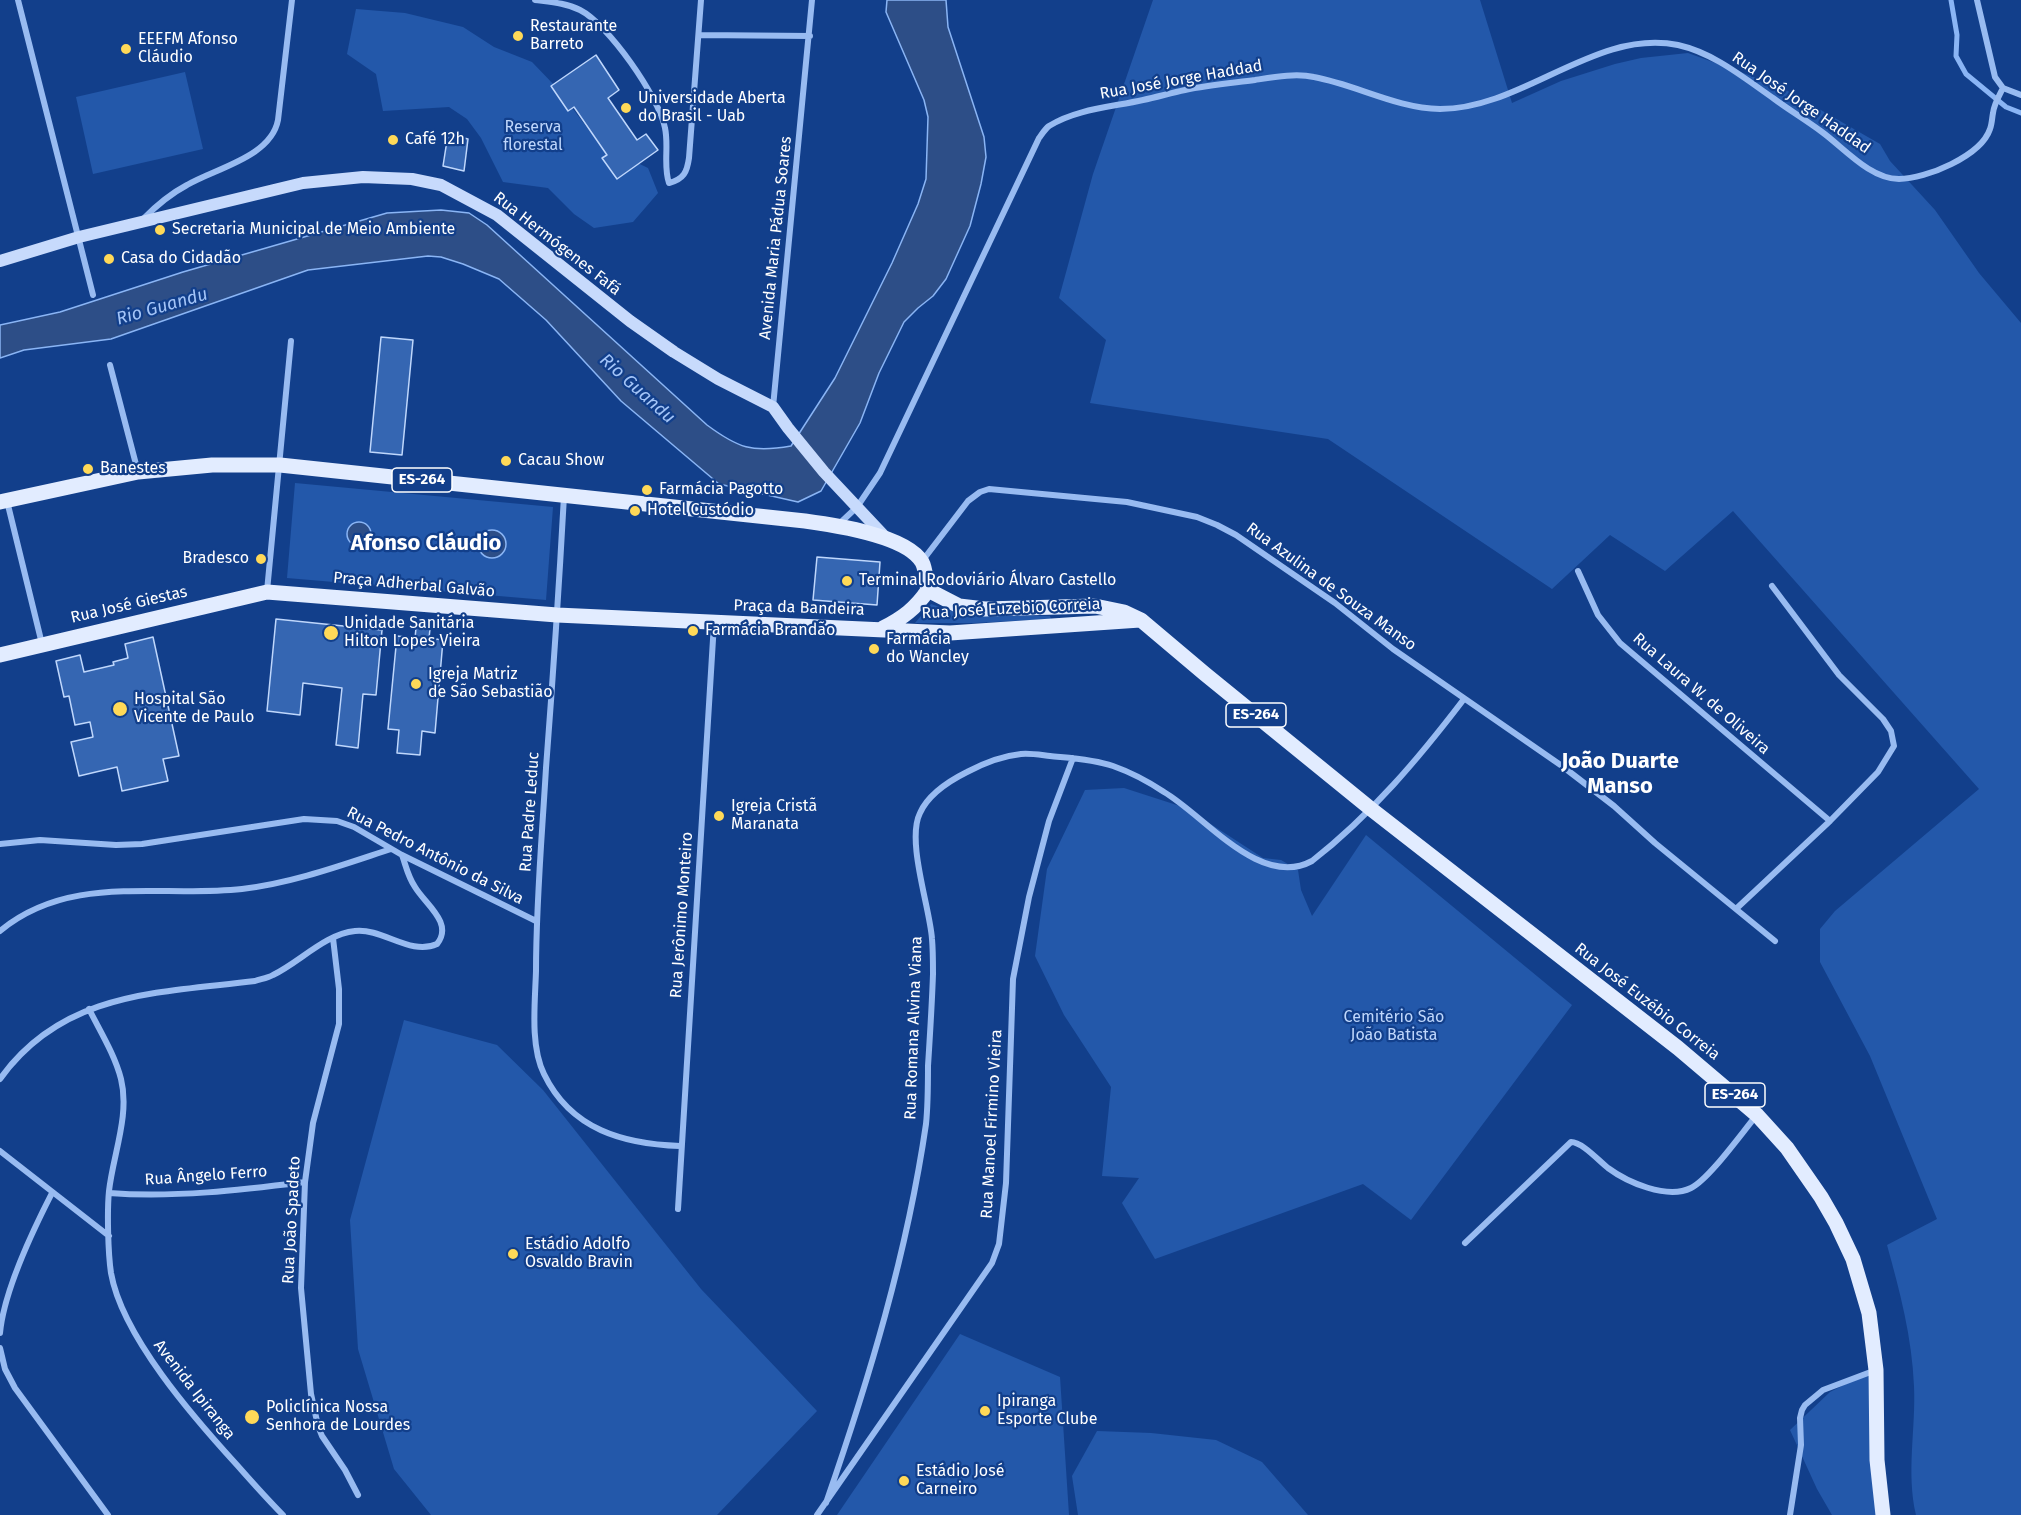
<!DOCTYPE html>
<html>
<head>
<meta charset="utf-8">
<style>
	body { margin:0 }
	canvas { display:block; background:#123f8b }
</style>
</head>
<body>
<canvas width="2021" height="1515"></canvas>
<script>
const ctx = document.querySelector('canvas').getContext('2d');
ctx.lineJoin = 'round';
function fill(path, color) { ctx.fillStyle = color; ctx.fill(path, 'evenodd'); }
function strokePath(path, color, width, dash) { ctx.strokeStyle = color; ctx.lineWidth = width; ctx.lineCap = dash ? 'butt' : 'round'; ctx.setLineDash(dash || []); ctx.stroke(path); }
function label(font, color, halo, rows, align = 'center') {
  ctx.font = font + ' "Fira Sans",sans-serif'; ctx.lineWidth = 4.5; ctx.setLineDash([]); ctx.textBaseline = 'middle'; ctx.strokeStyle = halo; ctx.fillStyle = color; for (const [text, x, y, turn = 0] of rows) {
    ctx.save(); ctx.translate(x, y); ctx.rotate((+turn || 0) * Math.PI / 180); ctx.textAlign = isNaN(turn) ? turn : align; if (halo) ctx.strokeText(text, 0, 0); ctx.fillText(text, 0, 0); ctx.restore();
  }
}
fill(new Path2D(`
	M1153 0H1480L1512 103 1561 81 1615 64 1641 58 1688 53 1779 86 1880 144 1890 161 1935 210 1979 273 2021 323V1515H1916C1906 1472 1916 1429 1914 1386 1912 1337 1900 1292 1887 1245L1937 1219 1870 1056 1820 962V929L1835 911 1979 789 1733 511 1665 571 1610 535 1552 589 1328 439 1090 403 1106 340 1059 298 1093 174Z
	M356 9 405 13 463 27 494 47 532 62 556 87 589 130 617 153 648 168 658 193 633 222 594 228 574 214 548 188 503 182 481 138 467 119 449 107 383 111 376 74 347 54Z
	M185 72 203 149 93 174 76 97Z
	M295 483 553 507 546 600 287 578Z
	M931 604 963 615 1050 616 1051 619 974 623H915Z
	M1124 788 1186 808 1263 858 1281 860 1298 870 1301 890 1312 916 1366 835 1572 1005 1411 1220 1363 1184 1155 1259 1122 1203 1139 1178 1102 1176 1111 1087 1064 1015 1035 956 1047 869 1085 790Z
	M404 1020 497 1045 543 1090 701 1289 817 1411 717 1515H431L394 1469 358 1349 350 1220Z
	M960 1334 1060 1377 1069 1515H837Z
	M1879 1367 1880 1515H1832L1817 1489 1790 1430 1830 1392Z
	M1097 1431 1151 1433 1216 1440 1262 1462 1308 1515H1078L1072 1476Z`), '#2358aa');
const water = new Path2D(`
	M887 0H946L948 27 984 137 986 157 981 184 970 226 946 279 933 296 918 308 904 322 879 373 860 423 821 491 798 502 719 484 621 401 546 320 499 279 463 264 441 257 428 256 308 270 111 339 24 350 0 358V325L60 312 183 272 387 213 441 210 469 213 487 225 707 425C738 448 752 453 791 446L835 378 892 263 918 204 926 179 928 117 924 100 886 12Z
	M347 534a12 12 0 1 1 24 0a12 12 0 1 1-24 0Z
	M478 544a14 14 0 1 1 28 0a14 14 0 1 1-28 0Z`);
fill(water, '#2d4e87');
strokePath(water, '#8ab5f5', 1.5);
strokePath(new Path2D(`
	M1951 0 1957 35 1956 56 1966 74 2006 107 2021 113`), '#8ab5f5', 5);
const building = new Path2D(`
	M596 55 619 90 608 98 637 140 646 134 658 150 617 179 602 158 607 155 574 107 568 111 551 86Z
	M448 134 468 139 464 171 443 166Z
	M381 337 413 340 402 455 370 452Z
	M817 557 880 562 877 605 813 600Z
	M276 619 382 630 376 695 363 694 358 748 336 745 342 688 303 683 300 715 267 711Z
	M416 628 430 629 429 638 443 640 435 733 422 731 420 755 397 753 399 730 388 729 397 636 415 638Z
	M153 637 179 756 163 759 168 781 122 791 117 767 79 776 71 742 93 737 90 722 75 725 69 696 64 697 56 661 80 655 84 672 114 665 113 662 128 658 125 644Z`);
fill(building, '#3566b2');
strokePath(building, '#bfd7fc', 1.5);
strokePath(new Path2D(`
	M18 0 93 295
	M535 0C550 2 566 3 580 10 608 24 659 97 665 128 669 146 663 166 669 183 684 179 687 172 689 158L701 0
	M1977 0 1995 77 2003 88 2021 95
	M699 35 810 36
	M143 219C156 206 170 194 187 185 216 168 271 157 278 120L292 0
	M110 365 138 472
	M773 407 812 0
	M564 496C559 587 553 677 546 768 542 836 536 903 536 971 535 1003 530 1046 544 1074 571 1130 624 1144 680 1146
	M7 501 42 644
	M839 524 857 507 880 473 1039 138C1042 134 1045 129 1049 126 1076 109 1112 107 1143 100 1157 97 1171 93 1185 90 1208 85 1232 83 1255 80 1274 77 1296 73 1314 77 1357 85 1396 108 1440 109 1523 109 1596 28 1678 45 1714 53 1744 78 1773 98 1789 110 1806 120 1822 132 1844 148 1870 179 1899 179 1926 179 1981 156 1990 129 1992 124 1992 118 1993 113 1994 104 1999 96 2003 88
	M923 560 968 501 980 492 989 489 1127 502 1197 517 1217 525 1236 535 1335 603 1393 649 1562 766 1614 806 1655 843 1775 941
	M1578 571 1598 615 1620 643 1830 821
	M267 591 291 341
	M0 844 40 840 116 845 142 844 304 819 337 821 354 827 402 855 536 921
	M1737 908 1830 821 1878 772 1894 746 1891 731 1883 719 1839 675 1772 586
	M0 931C70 873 158 898 242 889 293 883 342 865 391 849
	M333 938 339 989V1024L313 1123 305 1182 301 1288 311 1394 318 1426 322 1436 345 1470 358 1495
	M89 1009C100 1031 115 1055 121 1079 130 1115 113 1155 109 1191 107 1211 108 1253 111 1273 122 1336 194 1418 237 1465 252 1482 267 1499 283 1515
	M0 1079C63 991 159 993 255 981 261 979 268 978 273 975 300 962 325 934 355 931 383 928 410 956 437 944 454 923 425 904 415 887 408 877 406 866 402 855
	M0 1151 109 1236
	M109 1193C174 1198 241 1190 305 1182
	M678 1209 714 623
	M1465 1243 1571 1142C1582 1142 1598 1160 1608 1168 1627 1182 1667 1200 1691 1188 1709 1179 1741 1134 1756 1116
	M0 1333C4 1290 32 1232 52 1193
	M0 1348 5 1369 15 1388 108 1515
	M826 1503C869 1379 907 1254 926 1124 928 1105 928 1085 928 1066 930 1035 932 1004 933 974 933 962 933 950 932 939 930 908 906 841 920 813 928 795 949 781 967 772 984 763 1002 756 1021 754 1030 753 1041 755 1050 756 1070 758 1093 759 1113 766 1130 772 1149 782 1164 792 1205 816 1260 889 1312 861 1371 815 1419 758 1464 699
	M817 1515 992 1263 999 1244 1006 1183 1013 979 1029 897 1049 821 1073 758
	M1790 1515 1801 1445 1800 1418 1802 1410 1805 1405 1823 1390 1876 1370`), '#98bbf1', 6);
strokePath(new Path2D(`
	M0 261 79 237 303 183 363 177 412 179 441 185 497 215 630 321 674 352 718 379 773 407 788 428 824 472 887 539`), '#c7dafc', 12);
strokePath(new Path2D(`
	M0 502 138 472 212 465H280L805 521C834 525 906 535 922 562 926 569 926 582 928 590
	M928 590 959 606 985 609 1095 606 1124 612 1141 620 1205 674 1371 809 1678 1048 1757 1115 1787 1148 1821 1197 1836 1223 1853 1259 1869 1313 1876 1370 1877 1460 1883 1515
	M883 628C903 618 916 608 928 590
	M0 655 267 592 557 615 950 633 1140 620`), '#e2ecff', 15);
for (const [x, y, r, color] of [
	[518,36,6,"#ffd958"],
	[126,49,6,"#ffd958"],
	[626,108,6,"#ffd958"],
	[393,140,6,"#ffd958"],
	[160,230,6,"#ffd958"],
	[109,259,6,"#ffd958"],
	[506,461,6,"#ffd958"],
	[88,469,6,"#ffd958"],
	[647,490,6,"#ffd958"],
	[635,511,6,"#ffd958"],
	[261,559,6,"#ffd958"],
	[847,581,6,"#ffd958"],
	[693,631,6,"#ffd958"],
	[331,633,8,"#ffd958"],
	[874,649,6,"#ffd958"],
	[416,684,6,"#ffd958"],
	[120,709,8,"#ffd958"],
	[719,816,6,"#ffd958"],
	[513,1254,6,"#ffd958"],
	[985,1411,6,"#ffd958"],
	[252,1417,8,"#ffd958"],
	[904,1481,6,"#ffd958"]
]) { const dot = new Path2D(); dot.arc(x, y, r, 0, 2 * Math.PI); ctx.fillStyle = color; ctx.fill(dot); strokePath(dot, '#123f8b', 2); }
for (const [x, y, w] of [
	[422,480,60],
	[1256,715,60],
	[1735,1095,60]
]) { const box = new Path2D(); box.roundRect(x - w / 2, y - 12, w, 24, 4.5); ctx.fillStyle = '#123f8b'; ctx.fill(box); strokePath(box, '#fff', 1.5); }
label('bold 15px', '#fff', null, [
	["ES-264",422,480],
	["ES-264",1256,715],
	["ES-264",1735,1095]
]);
label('16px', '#fff', '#123f8b', [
	["Restaurante",530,27],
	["Barreto",530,45],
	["EEEFM Afonso",138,40],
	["Cláudio",138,58],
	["Universidade Aberta",638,99],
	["do Brasil - Uab",638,117],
	["Café 12h",405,140],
	["Secretaria Municipal de Meio Ambiente",172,230],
	["Casa do Cidadão",121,259],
	["Cacau Show",518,461],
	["Banestes",100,469],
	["Farmácia Pagotto",659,490],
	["Hotel Custódio",647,511],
	["Bradesco",249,559,"right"],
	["Terminal Rodoviário Álvaro Castello",859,581],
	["Unidade Sanitária",344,624],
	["Hilton Lopes Vieira",344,642],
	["Farmácia Brandão",705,631],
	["Farmácia",886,640],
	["do Wancley",886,658],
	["Igreja Matriz",428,675],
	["de São Sebastião",428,693],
	["Hospital São",134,700],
	["Vicente de Paulo",134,718],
	["Igreja Cristã",731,807],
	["Maranata",731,825],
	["Estádio Adolfo",525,1245],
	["Osvaldo Bravin",525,1263],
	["Ipiranga",997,1402],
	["Esporte Clube",997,1420],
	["Policlínica Nossa",266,1408],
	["Senhora de Lourdes",266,1426],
	["Estádio José",916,1472],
	["Carneiro",916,1490]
], 'left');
label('16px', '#fff', '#123f8b', [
	["Rua José Jorge Haddad",1181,80,-10],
	["Rua José Jorge Haddad",1801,103,35],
	["Avenida Maria Pádua Soares",776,238,-84],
	["Rua Hermógenes Fafá",557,244,38],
	["Praça Adherbal Galvão",414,585,5],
	["Rua Azulina de Souza Manso",1331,587,36],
	["Rua José Giestas",129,605,-13],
	["Praça da Bandeira",799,608,2],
	["Rua José Euzebio Correia",1011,609,-3],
	["Rua Laura W. de Oliveira",1701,694,41],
	["Rua Padre Leduc",530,812,-86],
	["Rua Pedro Antônio da Silva",435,856,27],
	["Rua Jerônimo Monteiro",682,915,-86],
	["Rua José Euzébio Correia",1647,1002,38],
	["Rua Romana Alvina Viana",914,1028,-88],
	["Rua Manoel Firmino Vieira",992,1124,-87],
	["Rua Ângelo Ferro",206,1176,-4],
	["Rua João Spadeto",292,1220,-87],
	["Avenida Ipiranga",194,1390,52]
]);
label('16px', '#bfd7fc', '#123f8b', [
	["Reserva",533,128],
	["florestal",533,146],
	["Cemitério São",1394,1018],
	["João Batista",1394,1036]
]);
label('italic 18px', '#a4c5f8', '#123f8b', [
	["Rio Guandu",162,307,-16],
	["Rio Guandu",637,389,42]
]);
label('bold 22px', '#fff', '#123f8b', [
	["Afonso Cláudio",426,544],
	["João Duarte",1620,762],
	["Manso",1620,787]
]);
</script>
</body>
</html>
